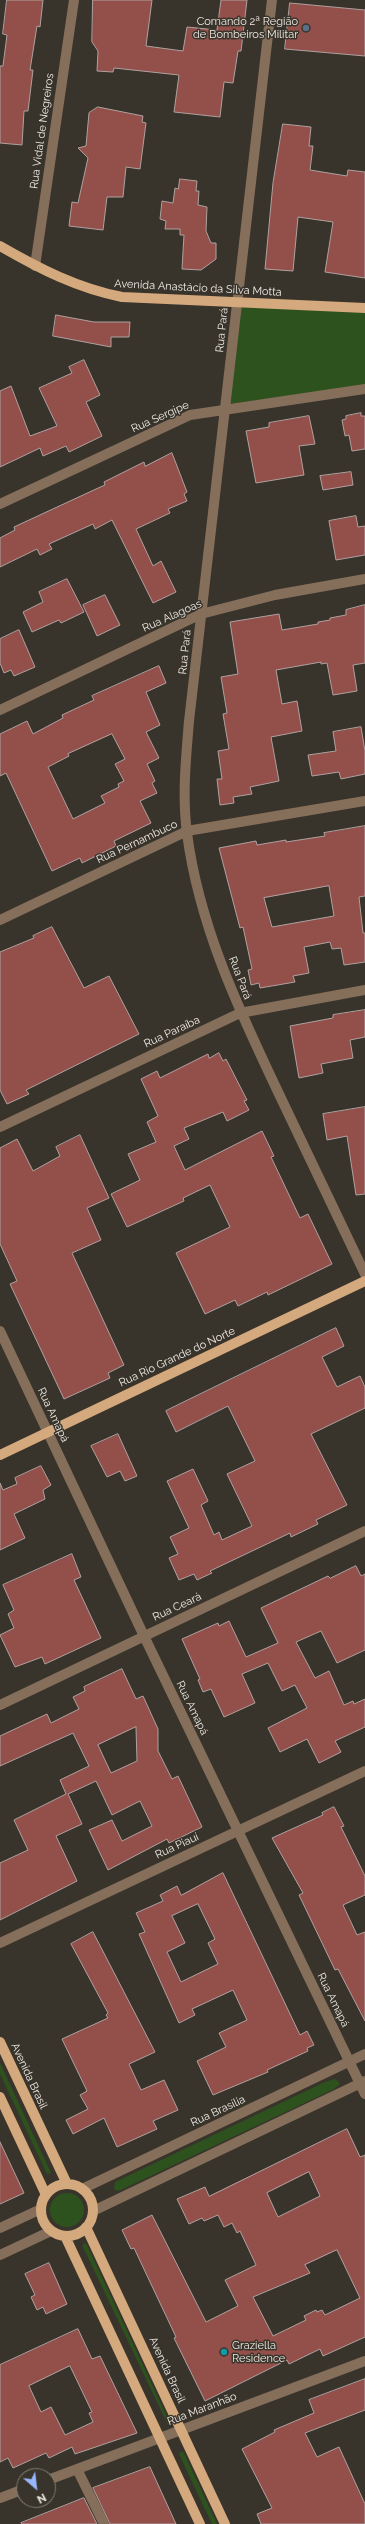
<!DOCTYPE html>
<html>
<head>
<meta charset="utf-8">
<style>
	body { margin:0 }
	#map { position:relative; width:365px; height:2524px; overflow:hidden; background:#39342b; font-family:Raleway,sans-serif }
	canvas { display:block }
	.north { position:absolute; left:16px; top:2468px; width:40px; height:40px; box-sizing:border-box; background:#39342b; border:1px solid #827e76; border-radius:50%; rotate:152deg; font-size:11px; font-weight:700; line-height:16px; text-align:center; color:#efece6 }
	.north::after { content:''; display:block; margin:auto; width:14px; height:18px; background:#96b6fd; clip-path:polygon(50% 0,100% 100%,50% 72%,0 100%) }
</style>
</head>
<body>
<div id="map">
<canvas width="365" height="2524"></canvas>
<div class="north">N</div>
</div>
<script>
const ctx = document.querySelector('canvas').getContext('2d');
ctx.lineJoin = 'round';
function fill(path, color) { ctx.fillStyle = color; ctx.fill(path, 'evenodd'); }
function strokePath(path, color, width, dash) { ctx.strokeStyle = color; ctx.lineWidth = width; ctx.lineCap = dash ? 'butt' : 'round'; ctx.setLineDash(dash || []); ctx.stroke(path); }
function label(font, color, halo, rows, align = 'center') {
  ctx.font = font + ' Raleway,sans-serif'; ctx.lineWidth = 3; ctx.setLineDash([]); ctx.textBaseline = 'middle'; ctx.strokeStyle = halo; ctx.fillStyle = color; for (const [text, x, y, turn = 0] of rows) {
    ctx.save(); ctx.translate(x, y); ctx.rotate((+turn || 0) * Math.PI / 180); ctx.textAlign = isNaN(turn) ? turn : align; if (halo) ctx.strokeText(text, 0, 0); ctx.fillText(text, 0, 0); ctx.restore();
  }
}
fill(new Path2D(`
	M241 306 365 310V385L229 404Z
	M0 2063 51 2173 47 2174 0 2074Z
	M335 2079 339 2082V2085L334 2089 123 2189 118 2191 114 2189 115 2182 325 2082Z
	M50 2210a17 17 0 1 1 34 0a17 17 0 1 1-34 0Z
	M86 2243 170 2423 168 2425 82 2245Z
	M181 2451 184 2453 217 2524H212L179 2454Z`), '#2d521e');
const building = new Path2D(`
	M7 0H43L40 27 37 26 30 70H33L28 111H24L22 145 0 143V66H3L7 35 3 34Z
	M93 0H152L146 46 183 51 187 27 217 30 221 0H247L241 51H238L233 83 224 82 220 117 174 112 179 75 114 68 113 72 97 71 98 51 92 42Z
	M290 3 365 10V56L285 49Z
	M98 107 143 116 142 122 146 123 140 169 126 167 123 197H107L103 230 69 226 72 202 78 203 88 158 78 148 86 146 89 113Z
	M283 124 311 127 309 146H313L310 170 347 176 348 170 365 172V278L325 272 333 222 298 217 293 271 265 269 273 183Z
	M180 179 197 181 196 191H199L198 205 207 207 206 231 211 243H216V259L201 270 182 269 184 235H180V229H165L166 221 160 219 162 201 173 203 175 188 178 189Z
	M56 315 94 322H130L129 337H111V347L53 336Z
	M84 360 100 395 86 402 102 436 69 452 66 446 43 456 40 448 0 467V391L11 386 30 436 57 426 39 388 72 373 69 367Z
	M361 413V416H365V449L352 451 349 435 345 436 342 420 346 419V416Z
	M309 416 315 444 299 446 304 475 256 483 246 431 269 427V423Z
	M172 453 187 492 184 494 187 501 168 509 170 513 136 529 153 566 161 561 176 592 153 603 112 520 95 529 93 524 49 544 52 549 40 555 37 549 0 567V538L15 530 14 527 96 489 105 485 104 482 144 462 145 466Z
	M351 472 353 485 323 490 320 476Z
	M356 516 358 527 365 526V555L336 560 329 521Z
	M67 579 84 612 61 623 59 620 32 632 23 612 43 602 39 592Z
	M105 595 120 625 97 636 83 605Z
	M365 605V663L353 665 357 691 333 695 327 663 321 664V662L276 670 282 704 297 701 302 731 271 737 279 781 250 787 252 794 233 797 234 803 220 805 217 779H222L218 751 229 749 223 714 227 713 221 677 238 674 230 622 279 614 282 630 318 624V622L330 620V618L346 615V610Z
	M19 630 35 667 14 676 11 670 4 673 0 663V639Z
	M159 666 166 683 146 692 160 725 146 732 159 758 147 764 155 781 152 783 157 793 140 801 151 823 114 841 116 846 82 863 80 858 52 871 6 773 0 776V734L27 721 33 734 63 718 62 715 94 700 92 696ZM112 734 125 759 115 764 124 781 118 784 119 787 101 796 105 803 73 819 48 767 69 756 68 754Z
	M361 727 365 751V774L341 779 339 772 312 776 308 755 336 751 333 732Z
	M365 826V896L359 897 363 933H365V962L344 965 341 948 332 949 330 942 304 947 309 973 293 976 295 982 260 988 259 983 251 985 248 970 252 969 243 927 240 928 219 848 256 841 257 845 286 840V842L325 836 324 833ZM329 886 334 916 272 927 264 898Z
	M52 927 84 988 109 976 139 1034 26 1090 29 1094 7 1104 0 1090V952L34 938 33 936Z
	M365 1010V1037L350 1040 353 1058 321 1064 323 1073 299 1078 290 1026 333 1018V1015Z
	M219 1053 223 1061 226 1059 247 1100 244 1101 249 1110 227 1121 223 1112 184 1128 189 1139 174 1146 185 1170 262 1131 274 1156 271 1157 300 1218 308 1214 332 1264 268 1295 267 1292 238 1306 235 1300 205 1314 176 1253 230 1227 210 1185 183 1198 184 1201 127 1227 111 1194 140 1180 128 1154 156 1142 147 1122 158 1116 141 1079 157 1071 160 1078 208 1054 209 1058Z
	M365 1107V1194L356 1195 347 1136 327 1140 323 1114Z
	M80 1135 109 1198 87 1208 101 1240 72 1253 124 1365 108 1373 110 1378 64 1399 10 1284 17 1281 0 1244V1148L17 1139 33 1171 60 1156 56 1147Z
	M336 1328 344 1346 322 1357 337 1387 360 1376 365 1387V1408L311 1434 347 1505 316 1520 318 1524 291 1537 290 1533 210 1571 212 1573 197 1580 194 1574 179 1580 169 1558 178 1554 170 1537 189 1528 167 1481 193 1469 208 1501 201 1505 214 1535 219 1532 222 1540 252 1526 227 1474 255 1461 228 1406 176 1432 166 1411Z
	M118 1434 137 1476 125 1481 120 1471 107 1477 91 1446Z
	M41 1466 51 1485 43 1490 45 1499 14 1514 25 1538 0 1550V1483L3 1490 17 1484 15 1478Z
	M72 1554 81 1577 74 1580 101 1638 45 1664 42 1657 15 1667 0 1635 14 1628 8 1614 14 1610 3 1585Z
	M356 1566 361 1576 365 1574V1650L337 1663 321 1631 296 1642 315 1678 329 1671 344 1705 353 1701 354 1704 365 1699V1727L335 1741 341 1752 319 1763 307 1739 280 1752 268 1728 307 1708 295 1685 282 1691 268 1663 242 1674 255 1703 224 1717 211 1689 203 1692 198 1680 200 1679 182 1639 218 1623 219 1626 229 1621 246 1657 278 1643 261 1608 328 1576 330 1578Z
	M122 1669 136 1699 143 1696 158 1729V1751L172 1779 178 1776 202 1827 169 1843 167 1839 108 1870 89 1830 112 1820 122 1841 152 1826 140 1801 112 1815 96 1781 68 1794 82 1824 56 1836 77 1881 0 1920V1863L28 1850 14 1820 66 1794 60 1780 89 1766 73 1733 0 1766V1736L47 1714 51 1723 79 1709 73 1697 85 1691 84 1687ZM136 1727 137 1761 111 1773 98 1745Z
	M334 1807 344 1826 341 1827 365 1876V1895L343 1905 357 1935 365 1932V2021L338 1969 335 1970 299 1895 303 1893 272 1838 323 1815 322 1813Z
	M223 1873 300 2035 307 2031 314 2045 307 2048 308 2051 267 2070 268 2072 213 2095 197 2061 226 2047 219 2033 247 2020 233 1990 192 2009 195 2015 179 2023 139 1934 145 1932 136 1913 163 1901 160 1895 177 1886 181 1895ZM198 1904 215 1939 208 1943 218 1964 181 1982 167 1952 185 1943 172 1916Z
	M93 1932 155 2052 129 2064 141 2090 164 2080 178 2110 153 2121 157 2129 117 2147 104 2118 73 2134 66 2120 88 2109 80 2095 87 2091 62 2039 108 2018 106 2015 108 2013 71 1944Z
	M347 2129 360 2157 365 2155V2337L323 2356 320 2349 289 2364 287 2360 205 2401 174 2338 176 2337 134 2248 131 2249 122 2230 152 2215 206 2322 238 2306 225 2280 256 2265 240 2231 237 2233 232 2223 224 2227 218 2215 204 2221 202 2218 189 2224 177 2199 205 2187 209 2196ZM309 2172 320 2196 278 2217 267 2193ZM337 2250 360 2298 325 2315 322 2310 317 2312 316 2310 304 2316 306 2320 273 2336 253 2297 310 2273 305 2265Z
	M0 2142 24 2193 0 2204Z
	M49 2263 67 2304 46 2314 43 2307 37 2310 31 2297 35 2295 25 2274Z
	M78 2329 92 2359 100 2356 137 2433 75 2454 72 2447 49 2458 46 2453 13 2468 8 2458 0 2462V2365ZM70 2366 92 2412 89 2413 93 2422 65 2435 51 2407 41 2412 29 2386Z
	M365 2379V2410L305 2433 317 2457 339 2447 365 2504V2524H261L257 2514 272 2508 242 2449 275 2432 274 2430 314 2413 309 2400Z
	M150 2467 176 2524H110L93 2488Z
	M84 2498 97 2524H22L21 2523Z`);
fill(building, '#93504a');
strokePath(building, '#afa1a0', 1);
strokePath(new Path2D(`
	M272 0 189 721C186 758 182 796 187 833 199 926 239 1010 279 1094 308 1154 336 1214 365 1274
	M35 266 74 0
	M0 504 190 415 365 389
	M0 710 201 614 275 595 365 579
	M0 920 187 831 365 801
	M0 1127 240 1013 365 990
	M0 1331 144 1636 365 2094
	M0 1705 365 1531
	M0 1943 365 1771
	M82 2189 365 2054
	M93 2211 365 2081
	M0 2228 41 2209
	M0 2255 51 2231
	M77 2469 104 2524
	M48 2480 365 2361
	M0 2498 24 2489`), '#856f5b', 10);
strokePath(new Path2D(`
	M0 246C40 269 77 288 122 297L365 308
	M0 1455 365 1281
	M0 2042 67 2184
	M0 2097 46 2195
	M41 2210a26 26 0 1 1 52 0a26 26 0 1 1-52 0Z
	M86 2227 225 2524
	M65 2236 200 2524`), '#d4a97d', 10);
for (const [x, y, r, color] of [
	[306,28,4,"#5c6f8a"],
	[224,2352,4,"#0f9aa8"]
]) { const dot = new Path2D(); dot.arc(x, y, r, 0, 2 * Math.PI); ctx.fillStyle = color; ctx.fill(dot); strokePath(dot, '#39342b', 1.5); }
label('11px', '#efece6', '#39342b', [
	["Comando 2ª Região",298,22],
	["de Bombeiros Militar",298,35],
	["Graziella",232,2346,"left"],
	["Residence",232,2359,"left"]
], 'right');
label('11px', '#efece6', '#39342b', [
	["Rua Vidal de Negreiros",42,131,-82],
	["Avenida Anastácio da Silva Motta",198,288,3],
	["Rua Pará",222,330,-84],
	["Rua Sergipe",160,417,-24],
	["Rua Alagoas",172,616,-24],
	["Rua Pará",185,652,-84],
	["Rua Pernambuco",137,842,-25],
	["Rua Pará",240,978,69],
	["Rua Paraíba",172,1032,-25],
	["Rua Rio Grande do Norte",177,1357,-25],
	["Rua Amapá",53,1415,65],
	["Rua Ceará",177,1607,-25],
	["Rua Amapá",192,1708,64],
	["Rua Piauí",177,1846,-25],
	["Rua Amapá",333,2000,64],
	["Avenida Brasil",29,2076,65],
	["Rua Brasília",218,2111,-25],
	["Avenida Brasil",167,2370,65],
	["Rua Maranhão",202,2409,-21]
]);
</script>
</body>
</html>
